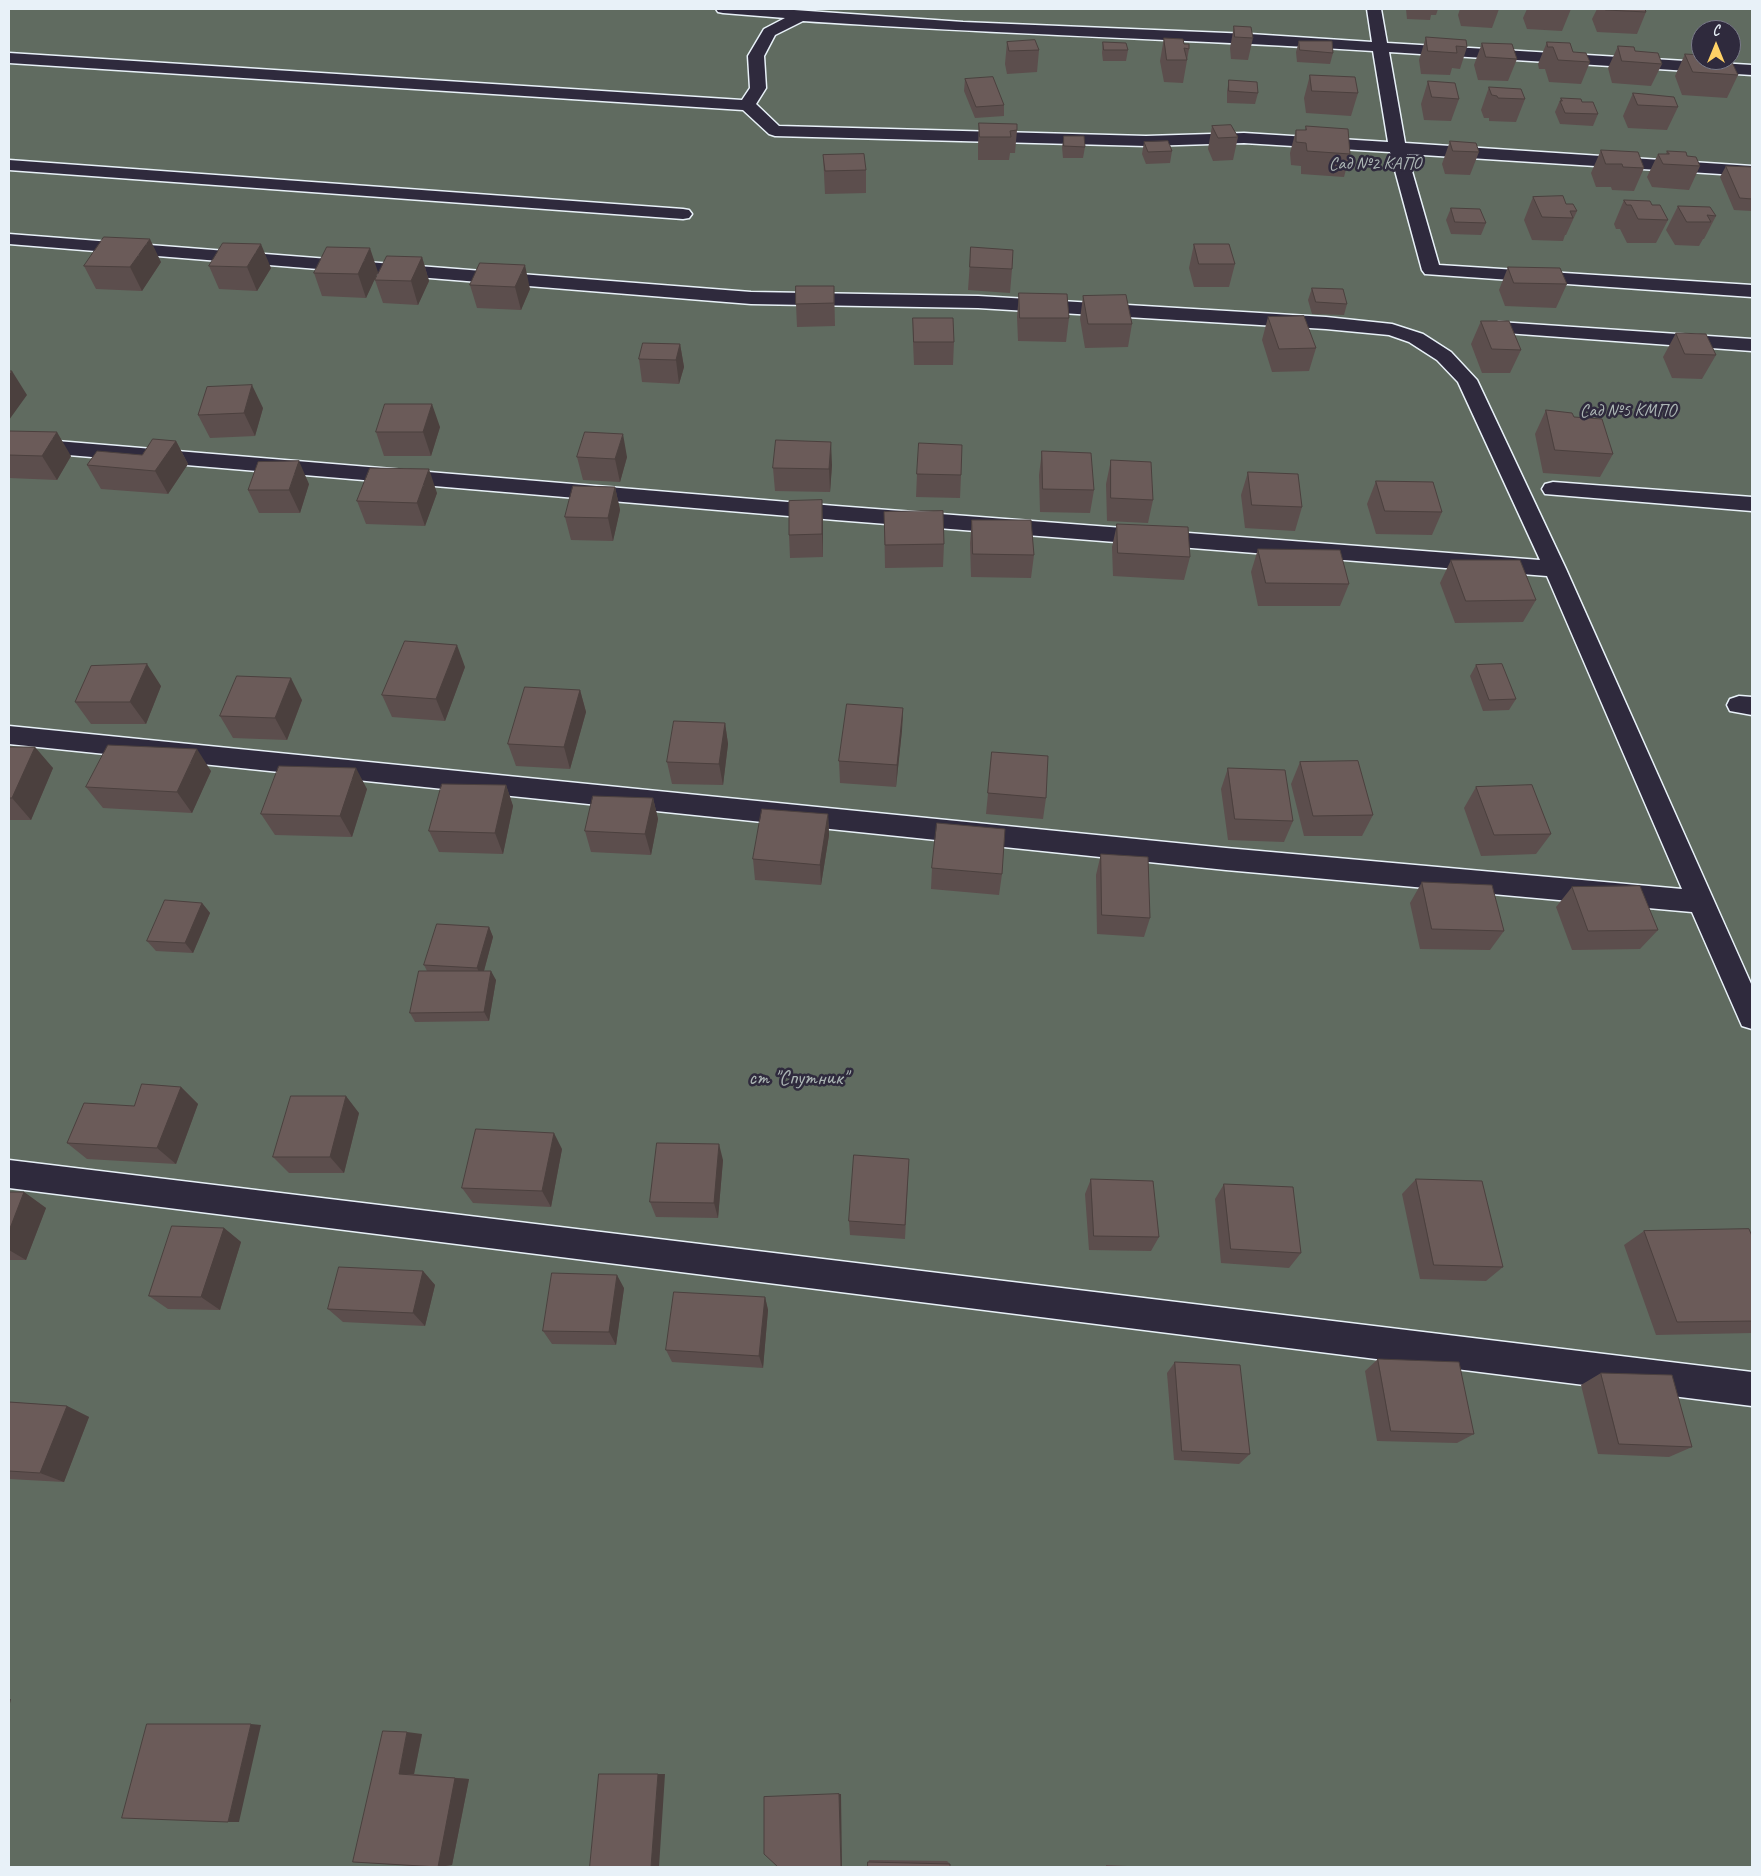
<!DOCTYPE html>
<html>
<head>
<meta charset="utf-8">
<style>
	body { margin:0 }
	#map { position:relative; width:1761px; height:1876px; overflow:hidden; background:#413945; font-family:Caveat,sans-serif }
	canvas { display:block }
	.frame { position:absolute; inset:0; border:10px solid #e8f1f8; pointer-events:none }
	.north { position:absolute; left:1691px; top:20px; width:50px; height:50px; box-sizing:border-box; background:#2f2a3d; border:1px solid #797a88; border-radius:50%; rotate:0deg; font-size:14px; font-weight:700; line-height:20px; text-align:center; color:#e8f1f8 }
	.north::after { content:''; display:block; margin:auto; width:18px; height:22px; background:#ffd166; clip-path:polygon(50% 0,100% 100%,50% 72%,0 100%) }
</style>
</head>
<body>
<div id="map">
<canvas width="1761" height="1876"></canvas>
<div class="frame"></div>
<div class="north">С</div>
</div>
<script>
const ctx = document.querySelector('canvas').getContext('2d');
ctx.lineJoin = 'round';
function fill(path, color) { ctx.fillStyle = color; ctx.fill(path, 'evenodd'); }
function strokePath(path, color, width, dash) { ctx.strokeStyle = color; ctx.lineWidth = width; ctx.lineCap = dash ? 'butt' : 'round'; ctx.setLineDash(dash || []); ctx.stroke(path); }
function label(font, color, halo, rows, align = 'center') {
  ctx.font = font + ' Caveat,sans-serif'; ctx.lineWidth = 5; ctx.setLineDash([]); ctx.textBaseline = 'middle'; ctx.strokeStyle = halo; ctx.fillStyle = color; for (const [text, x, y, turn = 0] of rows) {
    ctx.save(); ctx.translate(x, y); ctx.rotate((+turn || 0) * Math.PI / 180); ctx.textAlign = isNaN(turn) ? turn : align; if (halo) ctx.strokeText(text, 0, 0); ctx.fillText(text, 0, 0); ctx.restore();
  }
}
fill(new Path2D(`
	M9 9H1752V1867H9ZM1701 30H1731V60H1701Z`), '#606b60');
const lane = new Path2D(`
	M716 9H780L963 22 1250 34 1372 42 1367 9H1381L1387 43 1752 65V75L1389 52 1405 143 1752 166V176L1407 154 1439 265 1752 285V297L1425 274 1422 270 1390 152 1244 143 1146 146 775 136 769 134 743 110 9 63V53L742 100 750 88 748 56 764 29 785 18 723 13 718 12ZM803 21C993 34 1183 39 1373 51L1388 142 1244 133 1146 136 779 126 756 104 766 88 764 56 775 35Z
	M9 160 683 209 689 210 692 214 689 218 683 219 9 170Z
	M9 234 751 292 978 296 1326 317 1392 324 1423 334 1451 352 1477 380 1566 569 1752 986V1029L1742 1026 1692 912 1226 870 9 744V726L1226 848 1682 889 1547 576 836 520 9 450V437L836 506 1540 560 1458 382 1437 360 1409 342 1389 335 1326 329 978 308 751 304 9 244Z
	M1499 322 1752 339V351L1492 332 1489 328 1492 324Z
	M1553 482 1752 497V511L1545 494 1542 489 1545 484Z
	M1739 696 1752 697V715L1730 711 1727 705 1730 699Z
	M9 1160 1752 1372V1406L9 1188Z`);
strokePath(lane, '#e8f1f8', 3);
fill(lane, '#2f2a3d');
fill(new Path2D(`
	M1406 9H1438L1436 15H1431L1430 20 1407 19Z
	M1460 9H1499L1492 28 1461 26 1458 15Z
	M1527 9H1571L1562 31 1527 29 1523 18Z
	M1597 9H1645L1646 12 1637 34 1597 32 1592 19Z
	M1234 26 1253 38 1248 60 1231 59 1230 48Z
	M1426 37 1467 47 1460 69 1452 68 1450 75 1421 74 1419 60Z
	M1164 38 1184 44 1189 49 1183 83 1164 82 1160 61Z
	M1299 41 1333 53 1330 64 1297 62 1296 52Z
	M1007 42 1039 50 1037 72 1007 74 1005 64Z
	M1103 42 1128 50 1126 61H1103L1102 53Z
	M1547 42 1573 52 1590 62 1581 84 1549 82 1545 69H1539L1538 64Z
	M1482 43 1517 59 1508 81 1478 80 1474 65Z
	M1618 46 1635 51 1662 64 1651 86 1612 83 1608 68Z
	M1685 54 1738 75 1727 98 1682 95 1675 76Z
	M1310 75 1358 93 1351 116 1306 113 1304 98Z
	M965 79 1004 105V116L975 118 964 91Z
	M1229 80 1258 93 1255 104 1227 103V91Z
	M1428 81 1459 99 1451 121 1424 120 1421 104Z
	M1489 87 1525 99 1516 122 1489 121V118H1484L1481 110Z
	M1633 93 1678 107 1667 130 1628 128 1623 116Z
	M1561 98 1598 114 1593 126 1560 124 1555 112Z
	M979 123 1017 130 1015 153H1010L1009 160H978V146Z
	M1212 126 1238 137 1233 160 1213 161 1208 149Z
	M1306 126 1350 154 1344 177 1301 174V166L1291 165 1290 153 1296 130H1305Z
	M1064 136 1085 147 1083 158H1063L1062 147Z
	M1450 141 1479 152 1470 175 1445 174 1442 164Z
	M1144 142 1172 151 1170 163 1146 164 1142 154Z
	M1601 150 1644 168 1634 191 1612 190 1611 187H1596L1591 173Z
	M1667 151 1687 156 1700 166 1689 190 1652 187 1647 177 1658 154H1666Z
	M823 155 866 170V193L825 194Z
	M1726 166 1752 167V211L1734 210 1720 177Z
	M1533 197 1566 204 1577 211 1566 235H1565L1563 241 1532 240 1524 220Z
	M1624 200 1652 205 1668 220 1656 243H1627L1620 229H1616L1614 224Z
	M1678 206 1716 216 1704 239H1703L1699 246 1675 245 1666 230Z
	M1451 208 1486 223 1481 235 1451 234 1446 220Z
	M1194 244 1235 264 1229 287H1194L1189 268Z
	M971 247 1012 269 1010 293 968 290Z
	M422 257 429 281 418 305 383 303 375 280Z
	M161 262 142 291 96 289 84 266Z
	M480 263 530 289 521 310 477 308 470 285Z
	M209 266 271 268 257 291 219 289Z
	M1508 267 1567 284 1556 308 1505 306 1499 290Z
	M378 272 366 298 322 296 314 273Z
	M834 286 835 326 797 327 796 304Z
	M1312 288 1347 304 1344 315 1312 314 1308 300Z
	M1019 293 1069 318 1066 342 1018 341 1017 317Z
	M1083 296 1132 324 1128 347 1085 348 1080 319Z
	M1268 317 1316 348 1309 371 1272 372 1262 340Z
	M913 318 954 342 953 365H914L913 342Z
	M1481 321 1521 350 1510 373H1482L1471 344Z
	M1676 333 1716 355 1702 379 1672 378 1663 357Z
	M680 344 684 367 679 384 642 382 639 359Z
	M263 408 255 436 210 438 198 415Z
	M1546 410 1574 417 1613 454 1600 477 1543 473 1535 434Z
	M440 427 431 456H384L376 432Z
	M9 431 71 456 57 480 9 478Z
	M176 441 188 464 168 494 101 489 87 465 142 455Z
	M1042 451 1094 490 1090 513 1040 512 1039 475Z
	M577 457H627L620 482 583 480Z
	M1111 460 1153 500 1148 523 1107 521 1106 484Z
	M832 465 830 492 775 491 773 468Z
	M1248 472 1302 507 1295 531 1245 528 1241 495Z
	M917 474 961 475 960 498 916 497Z
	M1376 481 1442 512 1432 535 1376 534 1367 504Z
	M309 484 300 513H259L248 490Z
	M615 487 620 510 613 541 571 540 565 517Z
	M437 493 425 526 366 524 357 501Z
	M884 512 944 544 943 567 885 568Z
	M972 520 1034 555 1031 578 971 577 970 543Z
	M823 523V557L790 558 789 535Z
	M1117 524 1190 557 1184 580 1113 576 1112 547Z
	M1258 549 1349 584 1340 606H1258L1251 572Z
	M1451 560 1536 600 1523 622 1455 623 1440 583Z
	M1476 665 1516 699 1509 710 1483 711 1470 676Z
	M465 667 445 721 392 717 382 695Z
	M161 686 146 724H91L75 702Z
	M580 690 586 712 570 769 516 766 508 744Z
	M302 700 287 740 233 738 220 716Z
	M903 708 902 730 896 787 840 783 839 761Z
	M725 723 728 744 723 785 672 784 667 762Z
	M9 747 53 768 31 820H9Z
	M992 752 1046 798 1043 819 986 814Z
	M1300 762 1373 815 1362 836H1304L1291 784Z
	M1228 768 1293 821 1284 842 1228 840 1221 789Z
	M211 771 192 813 103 808 86 787Z
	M506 785 513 806 503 854 439 852 429 831Z
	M1476 787 1551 834 1536 854 1481 856 1464 808Z
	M367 789 352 837 275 835 261 814Z
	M653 798 658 819 651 855 591 852 585 831Z
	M828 814 829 835 821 885 755 880 753 859Z
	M1101 854 1150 918 1144 937 1097 934 1096 875Z
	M932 868 1002 874 999 895 931 889Z
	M1422 882 1504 931 1490 950 1420 949 1410 903Z
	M1572 887 1658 930 1640 949 1572 950 1556 907Z
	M202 903 210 913 193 953 156 951 147 941Z
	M489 927 493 937 484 971 496 980 489 1021 415 1022 410 1013 427 971 424 965Z
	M181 1087 198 1104 176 1164 87 1159 67 1143 134 1106Z
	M359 1113 344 1173H289L273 1157Z
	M562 1149 551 1207 473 1203 462 1188Z
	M909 1159 905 1239 850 1235 849 1221Z
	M723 1160 718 1218 656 1217 650 1202Z
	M1091 1179 1159 1237 1151 1251 1089 1250 1085 1194Z
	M1416 1179 1503 1267 1486 1281 1420 1279 1402 1194Z
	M1224 1184 1301 1253 1289 1268 1221 1263 1215 1199Z
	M9 1192H24L46 1208 26 1260H9Z
	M224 1228 241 1242 220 1310 168 1309 149 1296Z
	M1644 1231 1752 1236V1333L1656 1335 1624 1245Z
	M423 1271 435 1285 425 1326 343 1322 328 1309Z
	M624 1288 616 1345 552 1344 543 1331Z
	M765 1297 768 1310 763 1368 672 1362 666 1350Z
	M1378 1359 1474 1434 1457 1443 1377 1441 1365 1371Z
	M1175 1362 1250 1454 1239 1464 1174 1460 1167 1373Z
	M1601 1373 1692 1447 1669 1457 1598 1454 1581 1385Z
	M9 1402 67 1406 89 1417 64 1482 9 1479Z
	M422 1734 414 1774 469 1779 452 1865 439 1867H434L353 1862Z
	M869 1860 947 1861 950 1864 868 1867Z
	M1106 1865 1147 1867H1106Z`), '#5c4e4d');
fill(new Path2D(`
	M150 239 161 262 142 291 130 267Z
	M261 244 271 268 257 291 247 267Z
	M370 248 378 272 366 298 358 274Z
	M422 257 429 281 418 305 411 281Z
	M525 265 530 289 521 310 515 287Z
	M680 344 684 367 679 384 676 360Z
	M12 371 27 395 9 420V376Z
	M252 385 263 408 255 436 244 413Z
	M432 404 440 427 431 456 423 432Z
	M57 432 71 456 57 480 42 456Z
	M623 434 627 457 620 482 615 459Z
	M176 441 188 464 168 494 155 471Z
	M831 442 832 465 830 492 829 469Z
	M299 461 309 484 300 513 289 490Z
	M429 469 437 493 425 526 417 503Z
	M615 487 620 510 613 541 608 518Z
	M822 500 823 523V557L822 534Z
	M457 645 465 667 445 721 436 699Z
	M147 664 161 686 146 724 130 702Z
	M291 678 302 700 287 740 275 718Z
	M580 690 586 712 570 769 564 747Z
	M903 708 902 730 896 787 897 765Z
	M725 723 728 744 723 785 719 764Z
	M35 747 53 768 31 820 12 798Z
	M197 749 211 771 192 813 177 792Z
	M356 768 367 789 352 837 340 816Z
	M506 785 513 806 503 854 495 833Z
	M653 798 658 819 651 855 645 834Z
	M828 814 829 835 821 885 820 865Z
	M202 903 210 913 193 953 185 943Z
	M489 927 493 937 482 978 477 968Z
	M491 971 496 980 489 1021 484 1012Z
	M181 1087 198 1104 176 1164 157 1148Z
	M346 1096 359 1113 344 1173 330 1157Z
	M554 1133 562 1149 551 1207 542 1191Z
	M719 1144 723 1160 718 1218 714 1203Z
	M24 1192 46 1208 26 1260 9 1250V1231Z
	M224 1228 241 1242 220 1310 201 1297Z
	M423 1271 435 1285 425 1326 413 1313Z
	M617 1275 624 1288 616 1345 609 1332Z
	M765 1297 768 1310 763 1368 759 1356Z
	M67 1406 89 1417 64 1482 40 1473Z
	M9 1699H11L9 1708Z
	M251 1724 261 1725 239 1822H228Z
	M407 1732 422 1734 414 1774H399Z
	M658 1774H665L659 1867H651Z
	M455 1778 469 1779 452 1865 438 1867Z
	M839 1794H841L842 1867H841Z`), '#4b403e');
const building = new Path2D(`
	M1605 9H1645L1646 12 1606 10Z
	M1234 26 1251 27 1253 38 1235 37Z
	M1426 37 1466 40 1467 47 1456 46 1457 53 1428 51Z
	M1164 38 1183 39 1184 44H1189V49L1184 48 1187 60H1167Z
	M1035 40 1039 50 1009 51 1007 42Z
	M1299 41H1332L1333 53 1300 50Z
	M1103 42 1126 43 1128 50H1104Z
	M1547 42 1570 43 1573 52 1586 53 1590 62 1558 60 1553 47H1548Z
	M1482 43 1512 44 1517 59 1486 57Z
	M1618 46 1634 47 1635 51 1658 53 1662 64 1622 61Z
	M1685 54 1701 55V60H1731L1738 75 1693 72Z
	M1310 75 1355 77 1358 93 1312 91Z
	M993 77 1004 105 976 107 965 79Z
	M1229 80 1257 82 1258 93 1229 91Z
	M1428 81 1455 83 1459 99 1432 97Z
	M1489 87 1521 89 1525 99 1498 98 1497 96 1492 95Z
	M1633 93 1674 97 1678 107 1638 105Z
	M1561 98 1581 99 1582 102H1593L1598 114 1565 113 1560 101H1562Z
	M979 123 1017 124V130L1010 131 1011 137H980Z
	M1231 125 1238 137 1218 138 1212 126Z
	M1306 126 1348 129 1350 154 1307 151 1306 143 1296 142V130H1306Z
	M1064 136H1084L1085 147 1064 146Z
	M1168 141 1172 151 1148 152 1144 142Z
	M1450 141 1476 143 1479 152 1453 151Z
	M1601 150 1638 152 1644 168 1623 167 1622 164H1606Z
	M1667 151 1686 152 1687 156 1696 157 1700 166 1663 164 1658 154H1669Z
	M864 154 866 170 825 171 823 155Z
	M1726 166 1752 167V199L1740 198Z
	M1563 196 1566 204H1573L1577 211H1570L1573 218 1542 217 1533 197Z
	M1624 200 1650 201 1652 205H1660L1668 220 1638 219 1631 205H1627Z
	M1678 206 1710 207 1716 216 1707 215 1711 222H1687Z
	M1451 208 1480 209 1486 223 1455 222Z
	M104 237 150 239 130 267 84 266Z
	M223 243 261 244 247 267 209 266Z
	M1194 244H1229L1235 264H1199Z
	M327 247 370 248 358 274 314 273Z
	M971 247 1013 250 1012 269 970 267Z
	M387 256 422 257 411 281 375 280Z
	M480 263 525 265 515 287 470 285Z
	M1508 267 1560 268 1567 284 1514 283Z
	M796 286H834V303L796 304Z
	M1312 288 1343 289 1347 304 1316 302Z
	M1019 293 1067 294 1069 318H1020Z
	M1126 295 1132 324H1088L1083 296Z
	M1304 316 1316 348 1279 349 1268 317Z
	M913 318H953L954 342H914Z
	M1481 321H1509L1521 350 1492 349Z
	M1676 333 1706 334 1716 355 1685 354Z
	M643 343 680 344 676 360 639 359Z
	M9 371H12L9 376Z
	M252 385 244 413 198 415 207 387Z
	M385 404H432L423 432H376Z
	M1546 410 1572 413 1574 417 1602 419 1613 454 1555 450Z
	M9 431 57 432 42 456 9 455Z
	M585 432 623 434 615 459 577 457Z
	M153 439 176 441 155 471 87 465 97 451 142 455Z
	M776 440 831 442 829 469 773 468Z
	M919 443 962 445 961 475 917 474Z
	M1042 451 1091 453 1094 490 1043 489Z
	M1111 460 1151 462 1153 500 1111 498Z
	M299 461 289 490H248L258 462Z
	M370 468 429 469 417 503 357 501Z
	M1248 472 1298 474 1302 507 1252 505Z
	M1376 481 1433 482 1442 512 1385 511Z
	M573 486 615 487 608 518 565 517Z
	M822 500V534L789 535V501Z
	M943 511 944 544 885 545 884 512Z
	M972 520H1031L1034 555 973 554Z
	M1117 524 1188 527 1190 557 1118 553Z
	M1258 549 1340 550 1349 584 1266 583Z
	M1451 560H1520L1536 600 1466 601Z
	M405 641 457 645 436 699 382 695Z
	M147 664 130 702H75L91 666Z
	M1502 664 1516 699 1489 700 1476 665Z
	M237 676 291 678 275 718 220 716Z
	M525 687 580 690 564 747 508 744Z
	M847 704 903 708 897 765 839 761Z
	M674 721 725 723 719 764 667 762Z
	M108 745 197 749 177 792 86 787Z
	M9 747H35L12 798H9Z
	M992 752 1048 756 1046 798 988 793Z
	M1358 761 1373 815 1313 816 1300 762Z
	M279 766 356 768 340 816 261 814Z
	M1228 768 1285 770 1293 821 1235 819Z
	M442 784 506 785 495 833 429 831Z
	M1532 785 1551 834 1494 835 1476 787Z
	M593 796 653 798 645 834 585 831Z
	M762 809 828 814 820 865 753 859Z
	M937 823 1005 829 1002 874 932 868Z
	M1101 854 1148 857 1150 918 1102 915Z
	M1422 882 1492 885 1504 931 1432 929Z
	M1640 886 1658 930 1588 931 1572 887Z
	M165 900 202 903 185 943 147 941Z
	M437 924 489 927 477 968 424 965Z
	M419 971H491L484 1012 410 1013Z
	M142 1084 181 1087 157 1148 67 1143 84 1103 134 1106Z
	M291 1096H346L330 1157H273Z
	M476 1129 554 1133 542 1191 462 1188Z
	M657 1143 719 1144 714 1203 650 1202Z
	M854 1155 909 1159 905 1225 849 1221Z
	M1091 1179 1153 1181 1159 1237 1094 1236Z
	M1416 1179 1482 1181 1503 1267 1434 1265Z
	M1224 1184 1293 1187 1301 1253 1231 1249Z
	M9 1192H24L9 1231Z
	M172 1226 224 1228 201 1297 149 1296Z
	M1749 1229 1752 1236V1321L1677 1322 1644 1231Z
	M339 1267 423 1271 413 1313 328 1309Z
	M552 1273 617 1275 609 1332 543 1331Z
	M674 1292 765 1297 759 1356 666 1350Z
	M1378 1359 1459 1362 1474 1434 1391 1431Z
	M1175 1362 1240 1365 1250 1454 1182 1451Z
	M1601 1373 1672 1375 1692 1447 1619 1444Z
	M9 1402 67 1406 40 1473 9 1471Z
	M147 1724H251L228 1822 122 1818Z
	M383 1731 407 1732 399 1774 455 1778 438 1867 353 1862Z
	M599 1774H658L651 1867H590Z
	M839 1794 841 1867H778L764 1854V1797Z
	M868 1862 950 1864V1867H868Z`);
fill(building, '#6b5b59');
strokePath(building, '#4b403e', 1);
label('18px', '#abb5b4', '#2f2a3d', [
	["Сад №2 КАПО",1375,164],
	["Сад №5 КМПО",1628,411]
]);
label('21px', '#abb5b4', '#2f2a3d', [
	["ст \"Спутник\"",798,1078]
]);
</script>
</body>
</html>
